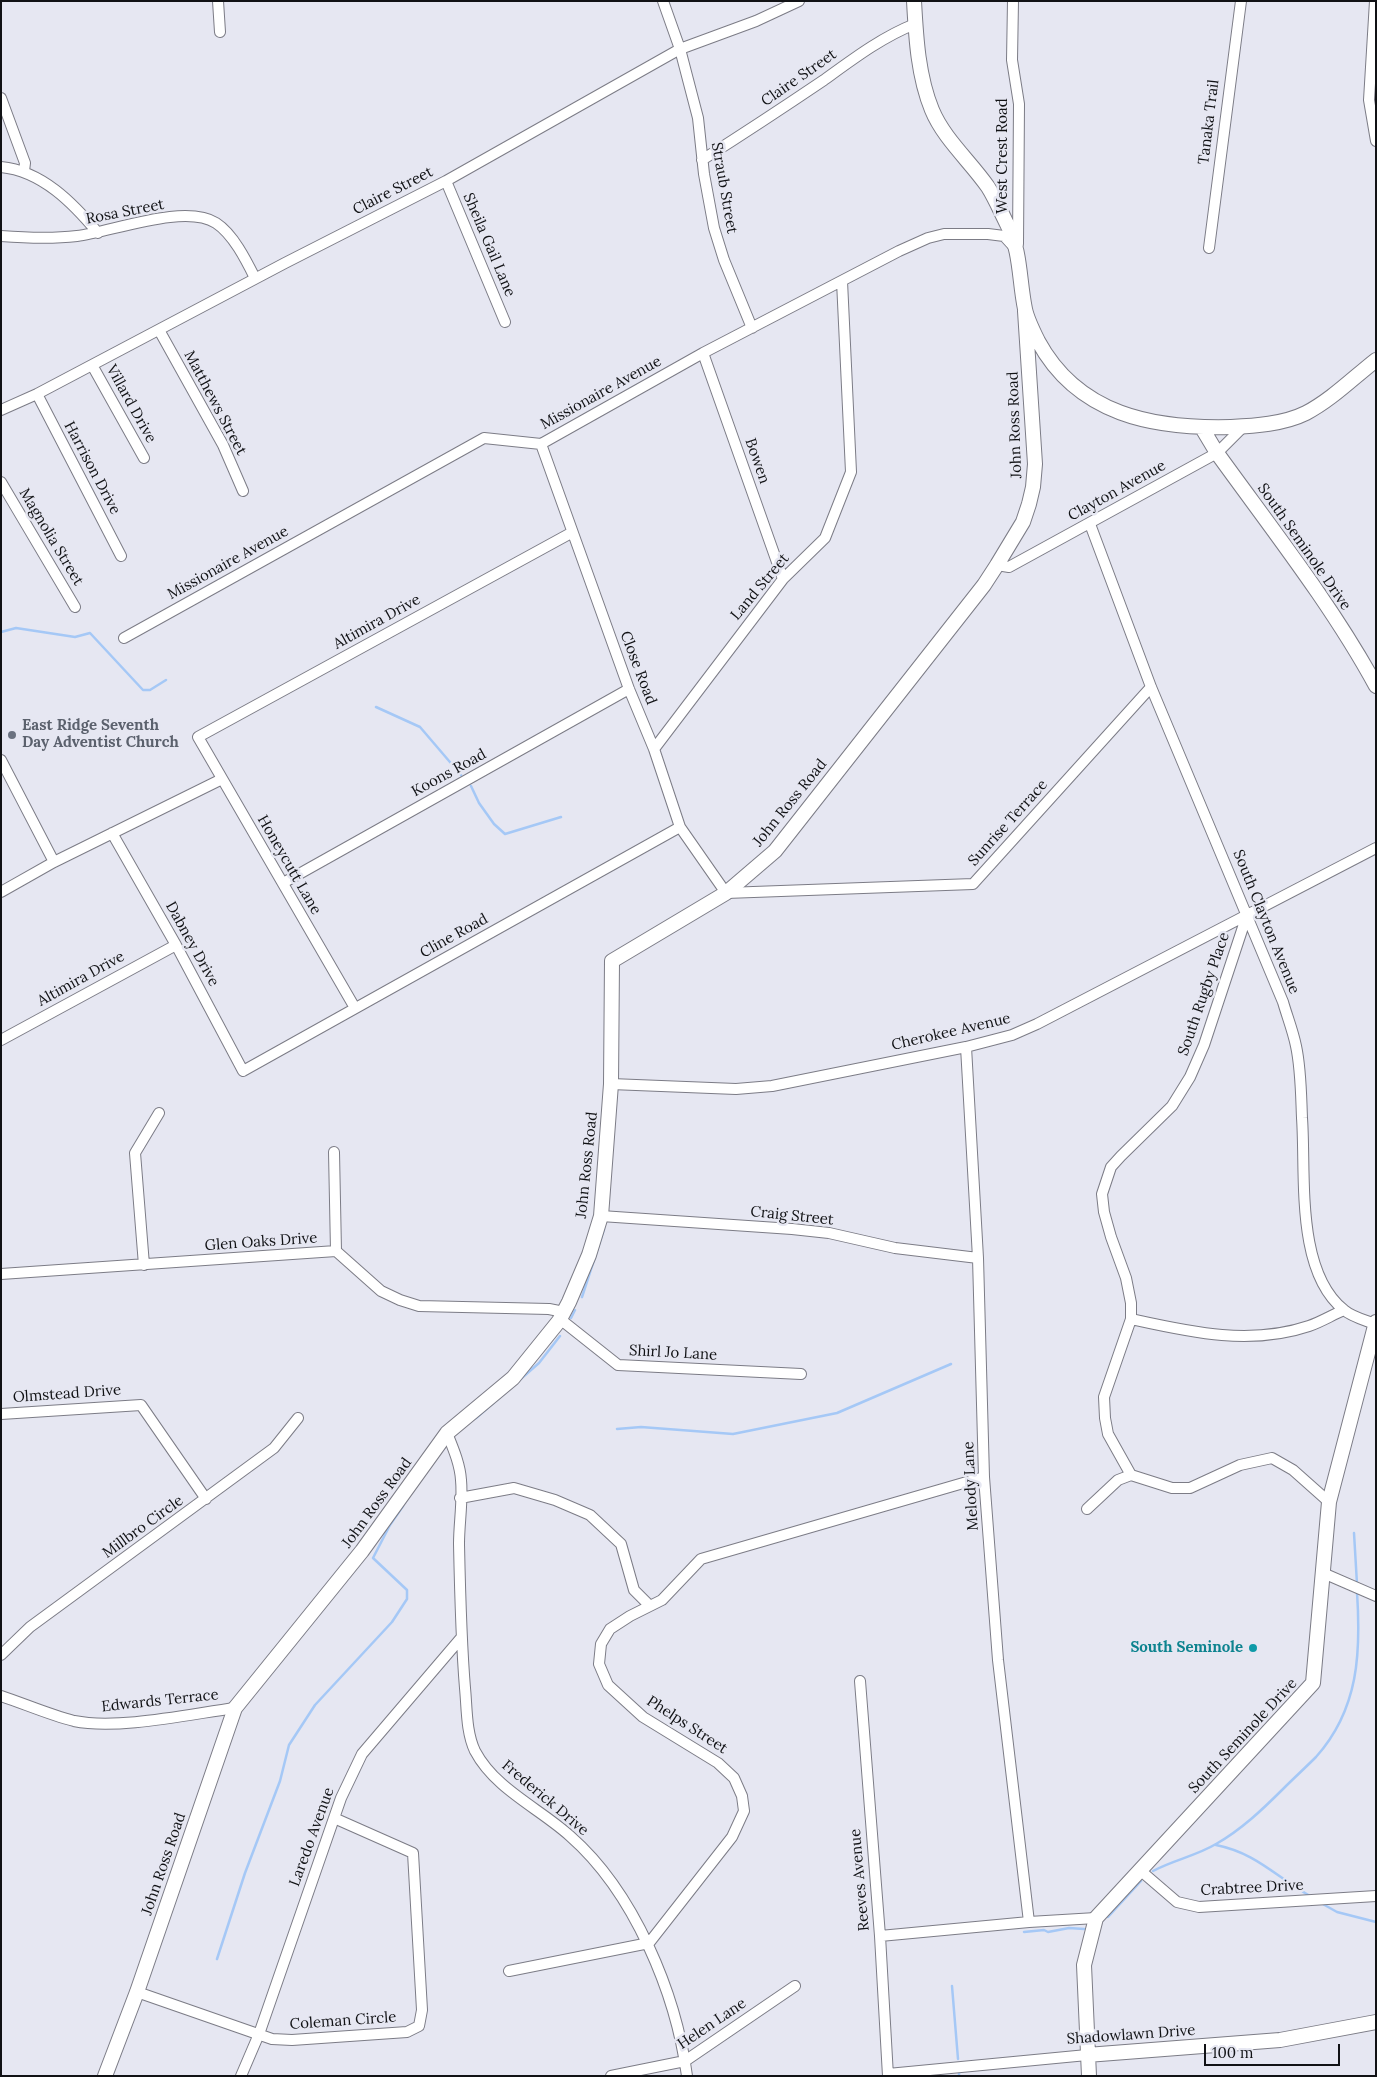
<!DOCTYPE html>
<html>
<head>
<meta charset="utf-8">
<style>
	body { margin:0 }
	#map { position:relative; width:1377px; height:2077px; overflow:hidden; background:#e6e7f2; font-family:Lora,serif }
	canvas { display:block }
	.frame { position:absolute; inset:0; border:2px solid #111215; pointer-events:none }
	.scale { position:absolute; left:1204px; top:2044px; width:136px; height:22px; box-sizing:border-box; border:2px solid #111215; border-top:0; padding-left:6px; font-size:15px; line-height:18px; white-space:nowrap; color:#111215; -webkit-text-stroke:4px #e6e7f2; paint-order:stroke }
</style>
</head>
<body>
<div id="map">
<canvas width="1377" height="2077"></canvas>
<div class="frame"></div>
<div class="scale">100 m</div>
</div>
<script>
const ctx = document.querySelector('canvas').getContext('2d');
ctx.lineJoin = 'round';
function strokePath(path, color, width, dash) { ctx.strokeStyle = color; ctx.lineWidth = width; ctx.lineCap = dash ? 'butt' : 'round'; ctx.setLineDash(dash || []); ctx.stroke(path); }
function label(font, color, halo, rows, align = 'center') {
  ctx.font = font + ' Lora,serif'; ctx.lineWidth = 5; ctx.setLineDash([]); ctx.textBaseline = 'middle'; ctx.strokeStyle = halo; ctx.fillStyle = color; for (const [text, x, y, turn = 0] of rows) {
    ctx.save(); ctx.translate(x, y); ctx.rotate((+turn || 0) * Math.PI / 180); ctx.textAlign = isNaN(turn) ? turn : align; if (halo) ctx.strokeText(text, 0, 0); ctx.fillText(text, 0, 0); ctx.restore();
  }
}
strokePath(new Path2D(`
	M1 632 16 628 75 637 90 633 143 690H150L166 680
	M376 707 420 727 461 775
	M471 786 479 803 494 824 505 834 561 817
	M582 1297 604 1229
	M571 1318 575 1310
	M476 1418 539 1363 560 1336
	M617 1429 641 1427 733 1434 837 1413 951 1364
	M1354 1533 1357 1584
	M1216 1845C1256 1853 1275 1876 1310 1896
	M1153 1871C1173 1860 1196 1856 1216 1844 1241 1830 1263 1809 1283 1789 1294 1778 1305 1768 1316 1757 1359 1709 1361 1652 1357 1592
	M1321 1903 1337 1912 1376 1922
	M1108 1917 1141 1881
	M1024 1932 1044 1930 1048 1932 1069 1928 1084 1929
	M217 1959 245 1873 280 1781 289 1745 315 1705 392 1622 407 1599V1590L373 1558 390 1525 403 1506
	M952 1986 958 2059
	M959 2073V2076`), '#a5c8f6', 2.5);
const street = new Path2D(`
	M218 1 220 32
	M663 1 680 49 698 118 704 174 714 228 724 260 752 328
	M1013 1 1012 60 1019 104 1018 244
	M1375 1 1369 100 1376 141
	M1 98 25 163 24 171
	M702 160C743 134 784 107 824 80 853 59 882 37 915 24
	M1 167C42 171 73 203 98 233
	M446 181 505 322
	M1 236C27 238 52 239 77 236 111 232 185 203 216 223 233 234 246 260 255 278
	M1209 248 1241 1
	M159 330 223 445 243 491
	M703 353 783 579
	M92 365 144 458
	M37 394 121 556
	M1 410 37 394 285 263 446 181 680 49 756 21 799 1
	M541 444 629 689 654 749 680 827 726 893 973 884 1151 687
	M1 482 75 607
	M1090 524 1151 687 1283 1002C1287 1016 1293 1031 1296 1046 1301 1069 1301 1094 1302 1118 1306 1174 1295 1271 1344 1310 1352 1317 1365 1320 1375 1324
	M997 565 1009 567 1217 453 1244 426
	M124 638 484 438 541 444 703 353 899 251 928 238 944 234H988L1004 236 1015 248
	M654 749 783 579 825 538 851 472 842 281
	M1 760 54 862
	M112 833 176 945 243 1071 680 827
	M283 883 629 689
	M1 892 54 862 222 779
	M1247 915 1204 1045 1190 1077 1172 1106 1121 1156 1111 1167 1102 1194 1104 1212 1111 1237 1126 1278 1131 1303V1319L1104 1397 1105 1418 1108 1434 1131 1475 1172 1488H1190L1240 1465 1272 1458 1293 1470 1329 1502
	M355 1008 198 737 571 533
	M1 1040 176 945
	M966 1047 978 1258 984 1477 998 1660 1029 1922
	M611 1084 736 1089 772 1086 966 1047 1012 1035 1037 1024 1376 848
	M334 1152 336 1251
	M601 1216 792 1229 829 1233 895 1248 978 1258
	M144 1265 135 1153 159 1113
	M1 1274 336 1251 381 1291 400 1300 419 1306 549 1309 564 1312
	M560 1319 618 1365 801 1374
	M1131 1319C1190 1332 1250 1346 1309 1326 1321 1322 1332 1315 1344 1310
	M1 1414 141 1405 206 1499
	M447 1433C453 1448 460 1464 461 1480 463 1501 459 1523 459 1544 460 1592 461 1640 465 1688 467 1708 466 1732 475 1751 495 1789 539 1808 570 1836 634 1892 676 1993 687 2076
	M460 1498 514 1488 555 1500 590 1515 621 1544 634 1590 650 1606
	M1087 1509 1118 1480 1131 1475
	M1323 1573 1376 1596
	M1 1655 30 1627 274 1448 298 1418
	M860 1681 880 1936 888 2076
	M1 1696C25 1704 50 1715 74 1721 118 1730 190 1714 235 1708
	M1141 1871 1177 1902 1199 1907 1376 1896
	M880 1936 1029 1922 1096 1918
	M509 1971 649 1943 732 1837 744 1811 742 1796 734 1778 718 1763 643 1717 608 1685 599 1664 601 1644 610 1629 630 1616 662 1600 701 1559 984 1477
	M137 1992 272 2039 292 2040 407 2032 419 2026 422 2010 413 1853 334 1818
	M888 2074 1087 2055
	M241 2076 259 2034 341 1798 362 1754 461 1638
	M611 2076 685 2061 795 1986`);
const secondary = new Path2D(`
	M914 1C916 37 918 76 932 110 944 139 970 161 988 187 995 198 1001 212 1007 224 1021 251 1019 280 1025 309 1027 319 1033 331 1038 341 1078 415 1153 429 1231 427 1254 426 1284 424 1306 413 1331 400 1353 378 1376 360
	M1202 428 1217 453C1271 528 1332 605 1376 686
	M1087 2055 1280 2040 1376 2022
	M105 2076 137 1992 235 1708 362 1551 447 1433 513 1378 559 1321 569 1302 589 1255 601 1216 611 1084 612 961 726 893 775 851 984 585 997 565 1023 522 1029 504 1033 487 1035 464 1025 311
	M1089 2076 1084 1965 1096 1918 1313 1683 1329 1502 1376 1322`);
strokePath(street, '#7c7c86', 12);
strokePath(secondary, '#7c7c86', 16);
strokePath(street, '#fff', 10);
strokePath(secondary, '#fff', 14);
for (const [x, y, r, color] of [
	[12,735,5,"#6b7280"],
	[1253,1648,5,"#0f9aa8"]
]) { const dot = new Path2D(); dot.arc(x, y, r, 0, 2 * Math.PI); ctx.fillStyle = color; ctx.fill(dot); strokePath(dot, '#e6e7f2', 2); }
label('15px', '#111215', '#e6e7f2', [
	["Claire Street",799,78,-35],
	["Tanaka Trail",1209,122,-83],
	["West Crest Road",1003,156,-90],
	["Straub Street",724,188,80],
	["Claire Street",393,191,-27],
	["Rosa Street",125,212,-11],
	["Sheila Gail Lane",489,245,67],
	["Missionaire Avenue",601,393,-29],
	["Matthews Street",215,403,62],
	["Villard Drive",131,404,61],
	["John Ross Road",1015,425,-92],
	["Bowen",757,461,71],
	["Harrison Drive",92,468,62],
	["Clayton Avenue",1117,491,-29],
	["Magnolia Street",51,537,59],
	["South Seminole Drive",1304,547,55],
	["Missionaire Avenue",228,563,-29],
	["Land Street",760,587,-50],
	["Altimira Drive",377,622,-29],
	["Close Road",638,668,69],
	["Koons Road",449,773,-29],
	["John Ross Road",790,803,-51],
	["Sunrise Terrace",1008,823,-48],
	["Honeycutt Lane",289,865,60],
	["South Clayton Avenue",1266,922,68],
	["Cline Road",454,936,-29],
	["Dabney Drive",192,944,61],
	["Altimira Drive",81,979,-29],
	["South Rugby Place",1204,994,-71],
	["Cherokee Avenue",951,1032,-13],
	["John Ross Road",587,1165,-84],
	["Craig Street",792,1216,6],
	["Glen Oaks Drive",261,1242,-4],
	["Shirl Jo Lane",673,1353,3],
	["Olmstead Drive",67,1394,-4],
	["Melody Lane",971,1486,-93],
	["John Ross Road",377,1503,-54],
	["Millbro Circle",143,1527,-36],
	["Edwards Terrace",160,1701,-6],
	["Phelps Street",687,1725,33],
	["South Seminole Drive",1243,1736,-47],
	["Frederick Drive",545,1798,40],
	["Laredo Avenue",312,1837,-70],
	["John Ross Road",164,1864,-71],
	["Reeves Avenue",860,1880,-95],
	["Crabtree Drive",1252,1888,-3],
	["Coleman Circle",343,2021,-4],
	["Helen Lane",712,2024,-34],
	["Shadowlawn Drive",1131,2035,-4]
]);
label('bold 15px', '#5b616d', '#e6e7f2', [
	["East Ridge Seventh",22,726],
	["Day Adventist Church",22,743]
], 'left');
label('bold 15px', '#0d838f', '#e6e7f2', [
	["South Seminole",1243,1648]
], 'right');
</script>
</body>
</html>
